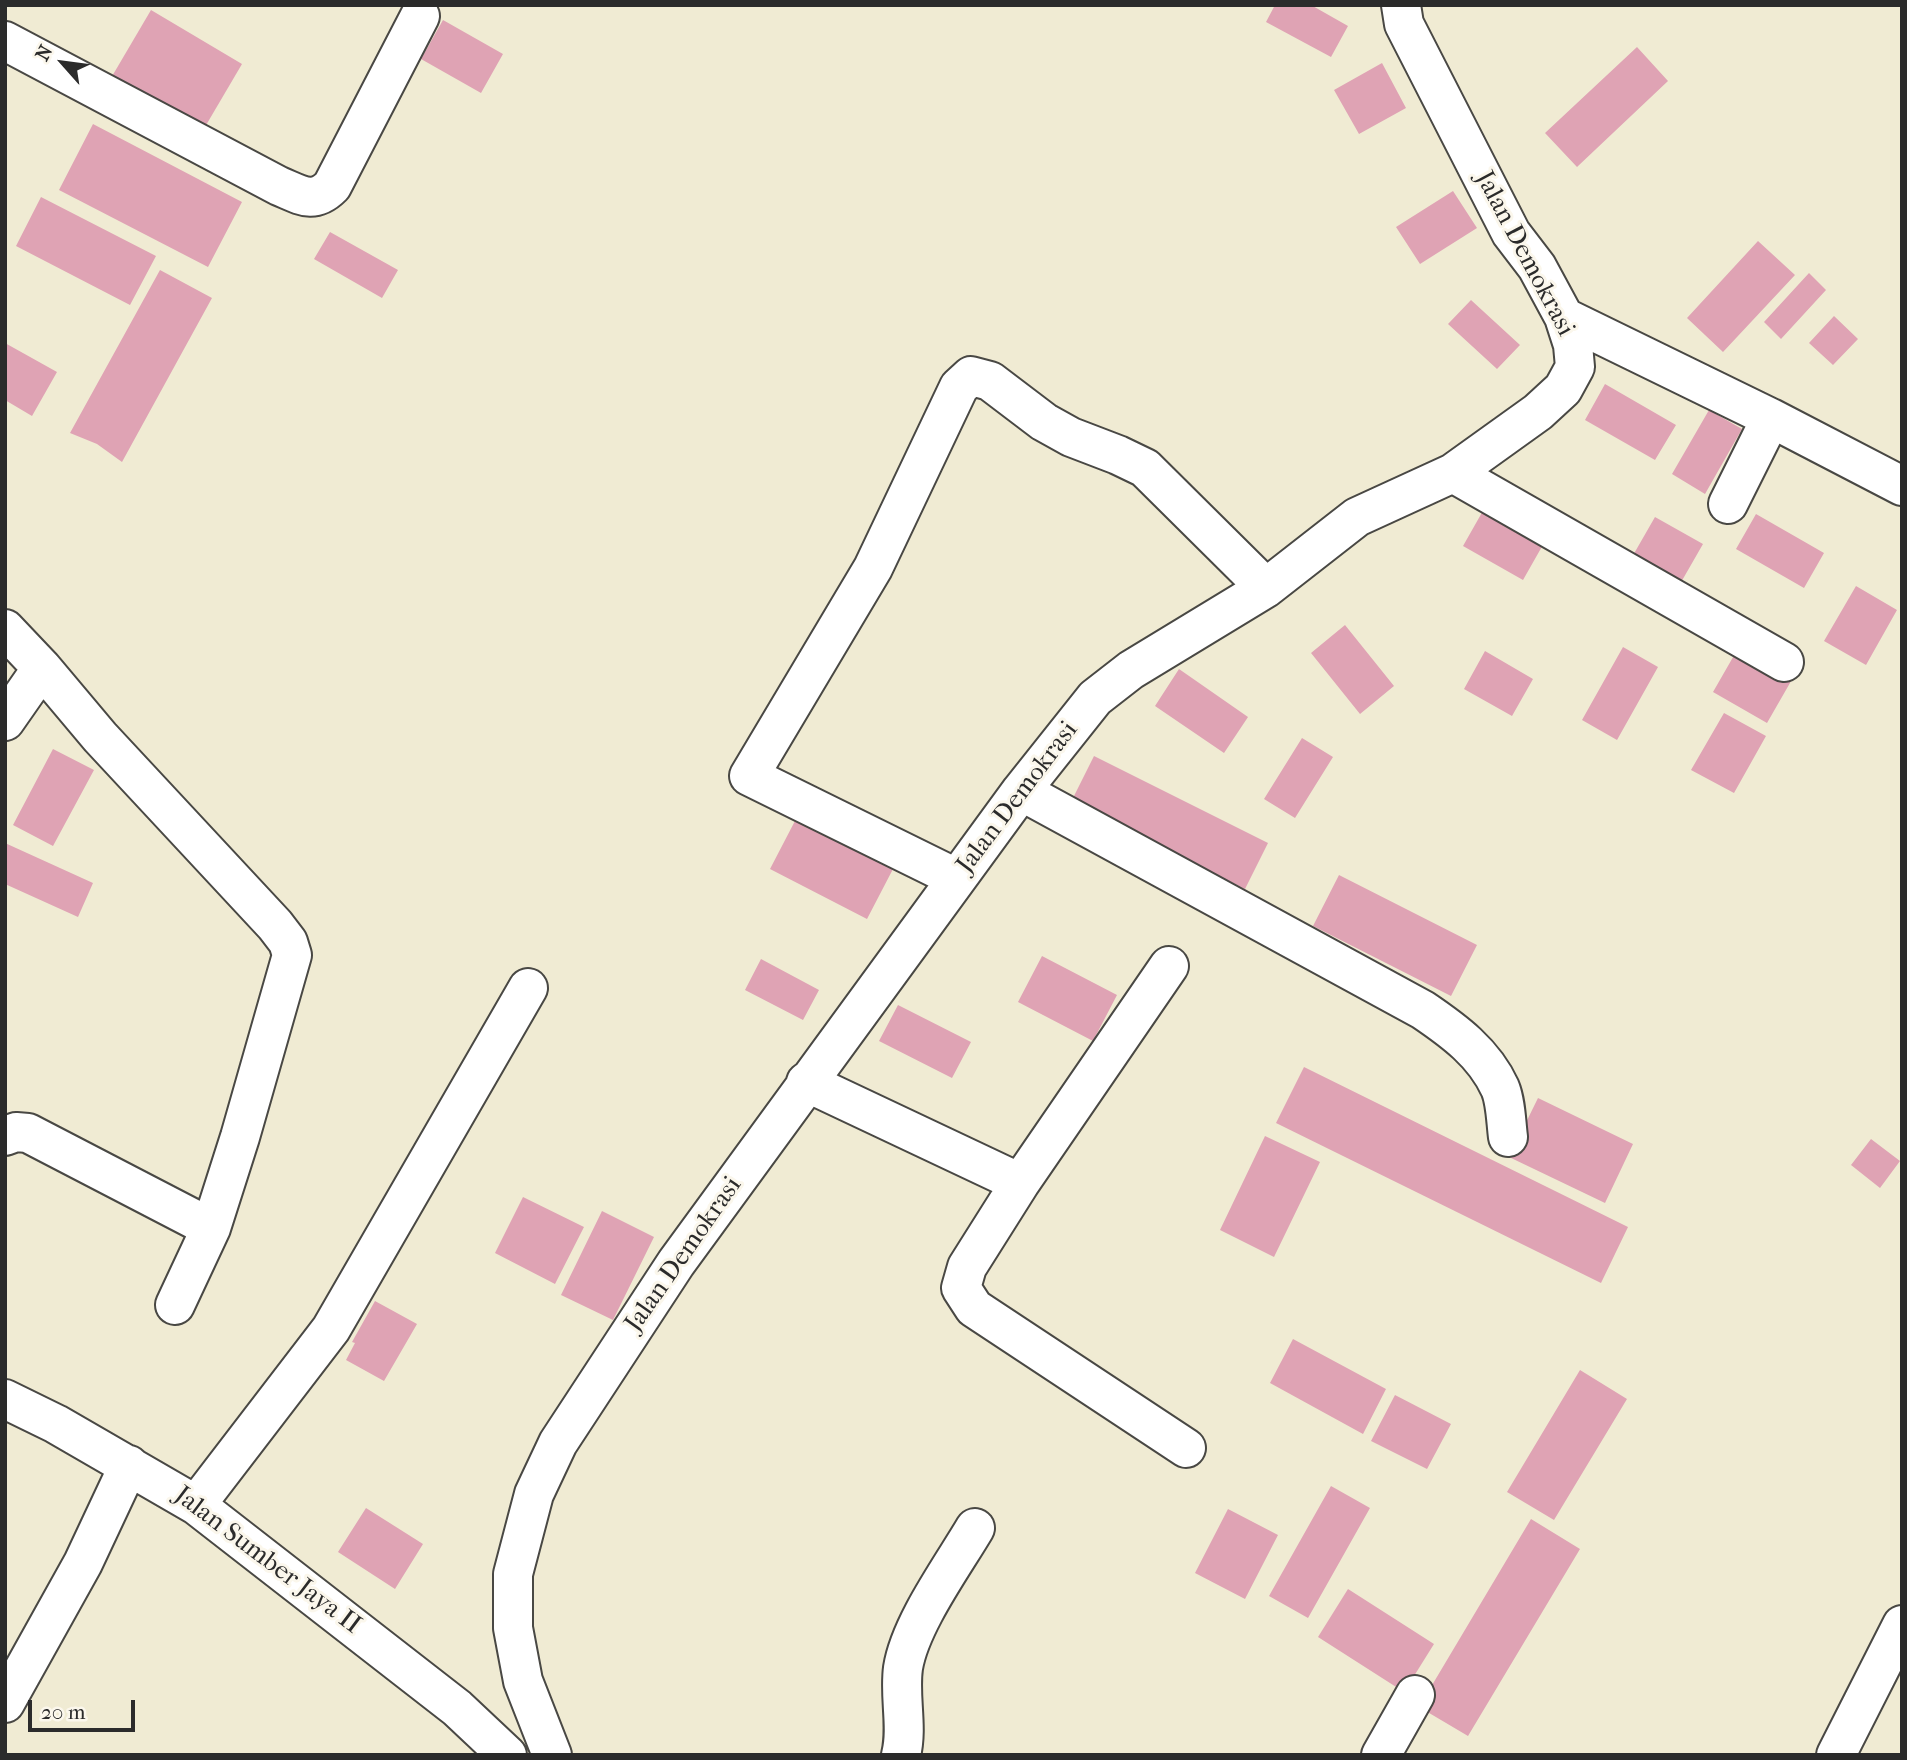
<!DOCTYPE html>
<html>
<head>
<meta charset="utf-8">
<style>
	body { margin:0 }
	#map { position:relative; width:1907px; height:1760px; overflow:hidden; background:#f0ebd3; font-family:"IM FELL French Canon",serif }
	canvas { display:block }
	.frame { position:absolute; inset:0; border:7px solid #2b2b2b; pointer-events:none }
	.north { position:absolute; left:28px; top:28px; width:70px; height:70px; -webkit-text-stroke:5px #fbf7ec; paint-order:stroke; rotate:298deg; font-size:19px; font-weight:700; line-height:28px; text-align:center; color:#2b2b2b }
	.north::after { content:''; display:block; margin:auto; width:24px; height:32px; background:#2b2b2b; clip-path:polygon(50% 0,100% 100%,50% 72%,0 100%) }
	.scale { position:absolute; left:28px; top:1700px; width:107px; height:32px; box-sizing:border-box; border:4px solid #2b2b2b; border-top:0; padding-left:9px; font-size:21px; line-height:24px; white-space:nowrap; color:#2b2b2b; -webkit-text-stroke:5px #fbf7ec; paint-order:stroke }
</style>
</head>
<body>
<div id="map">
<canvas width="1907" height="1760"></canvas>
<div class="frame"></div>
<div class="north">N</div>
<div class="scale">20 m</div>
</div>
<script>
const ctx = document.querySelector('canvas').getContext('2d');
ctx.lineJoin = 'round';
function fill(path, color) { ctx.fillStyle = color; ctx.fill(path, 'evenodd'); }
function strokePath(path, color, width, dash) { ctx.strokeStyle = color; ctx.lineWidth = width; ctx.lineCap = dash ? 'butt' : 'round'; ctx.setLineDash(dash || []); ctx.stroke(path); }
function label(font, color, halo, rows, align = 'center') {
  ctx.font = font + ' "IM FELL French Canon",serif'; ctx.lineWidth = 6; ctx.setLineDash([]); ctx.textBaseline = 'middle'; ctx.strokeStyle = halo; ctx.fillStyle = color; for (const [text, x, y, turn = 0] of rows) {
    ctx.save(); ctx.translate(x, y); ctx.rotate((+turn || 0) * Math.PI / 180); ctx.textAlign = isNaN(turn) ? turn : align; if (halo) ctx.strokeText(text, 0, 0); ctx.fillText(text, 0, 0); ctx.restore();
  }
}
fill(new Path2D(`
	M1275 5H1311L1348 26 1331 57 1266 22Z
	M151 10 242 64 202 132 111 78Z
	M443 20 503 54 481 93 421 59Z
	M1637 47 1668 81 1577 167 1545 133Z
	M1382 63 1406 108 1359 134 1334 90Z
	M93 124 242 202 208 267 59 190Z
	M1453 191 1477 228 1420 264 1396 227Z
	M41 197 156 256 130 305 16 246Z
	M330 232 398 270 382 298 314 259Z
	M1758 241 1795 275 1723 352 1687 318Z
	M160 270 212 298 122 462 97 444 70 433Z
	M1809 273 1826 290 1781 339 1764 322Z
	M1471 300 1520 345 1497 369 1448 324Z
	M1834 316 1858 339 1833 365 1809 343Z
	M5 343 57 372 32 416 5 400Z
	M1605 384 1676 425 1655 460 1585 420Z
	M1709 410 1742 429 1705 494 1672 474Z
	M1484 509 1544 543 1523 580 1463 546Z
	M1756 514 1824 553 1804 588 1736 549Z
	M1655 517 1703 544 1676 591 1628 564Z
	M1856 586 1897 610 1866 665 1824 641Z
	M1345 625 1394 686 1360 714 1311 653Z
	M1740 645 1794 676 1767 723 1713 692Z
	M1623 647 1658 667 1617 740 1582 720Z
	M1485 651 1533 679 1512 716 1464 689Z
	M1179 669 1248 717 1224 753 1155 706Z
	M1724 713 1766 736 1734 793 1691 770Z
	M1302 738 1333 757 1295 818 1264 799Z
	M53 749 94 770 53 846 13 825Z
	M1094 756 1268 843 1245 889 1071 802Z
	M796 819 893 869 867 919 770 869Z
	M5 843 93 883 78 917 5 884Z
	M1339 875 1477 945 1451 996 1313 926Z
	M1042 956 1117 995 1093 1041 1018 1002Z
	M761 959 819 990 803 1020 745 990Z
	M898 1005 971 1042 952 1078 879 1041Z
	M1304 1067 1628 1227 1601 1283 1276 1123Z
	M1538 1098 1633 1144 1605 1203 1509 1157Z
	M1265 1136 1320 1162 1274 1257 1220 1230Z
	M1871 1139 1900 1161 1880 1188 1851 1165Z
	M523 1197 584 1227 555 1284 495 1253Z
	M602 1211 654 1237 613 1320 561 1295Z
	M375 1301 417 1324 384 1381 346 1360 355 1343 352 1342Z
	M1293 1339 1386 1389 1363 1434 1270 1383Z
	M1580 1370 1627 1399 1554 1520 1507 1492Z
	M1395 1395 1451 1424 1427 1469 1371 1441Z
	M1331 1486 1370 1508 1308 1618 1269 1596Z
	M366 1508 423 1544 395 1589 338 1552Z
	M1228 1509 1278 1535 1245 1599 1195 1573Z
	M1531 1519 1580 1549 1468 1736 1419 1707Z
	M1348 1589 1434 1644 1404 1692 1318 1637Z`), '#dfa3b4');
const minor = new Path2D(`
	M5 41 279 186C301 195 313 205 332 186L420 16
	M1564 317 1771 418 1728 504
	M1771 418 1902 486
	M1453 473 1784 662
	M5 629 42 668 100 737 275 925 288 942 292 955 240 1137 211 1228 175 1305
	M5 721 42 668
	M1021 791 1423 1010C1454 1031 1484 1053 1500 1088 1506 1102 1506 1122 1508 1137
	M956 878 749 776 873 568 959 387 971 376 990 381 1044 422 1071 437 1118 455 1145 468 1266 588
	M1169 966 1020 1183 967 1267 961 1288 974 1308 1186 1448
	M806 1082 1020 1183
	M5 1136 16 1132 28 1133 211 1228
	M5 1399 56 1424 196 1505 457 1708 507 1755
	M196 1505 331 1329 528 988
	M5 1703 83 1563 129 1465
	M552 1755 523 1681 513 1628V1574L534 1494 558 1443 676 1263 1021 791 1095 698 1131 670 1266 588 1357 517 1453 473 1538 412 1563 389 1575 367 1573 345 1564 317 1537 267 1511 233 1404 24 1401 5
	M901 1755C908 1727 899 1697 903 1668 910 1624 952 1567 975 1528
	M1381 1755 1415 1695
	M1836 1755 1902 1625`);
strokePath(minor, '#494844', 42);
strokePath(minor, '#fff', 38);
label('26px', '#2b2b2b', '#fbf7ec', [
	["Jalan Demokrasi",1524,254,62],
	["Jalan Demokrasi",1018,798,-53],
	["Jalan Demokrasi",684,1255,-55],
	["Jalan Sumber Jaya II",267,1561,37]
]);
</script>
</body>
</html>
